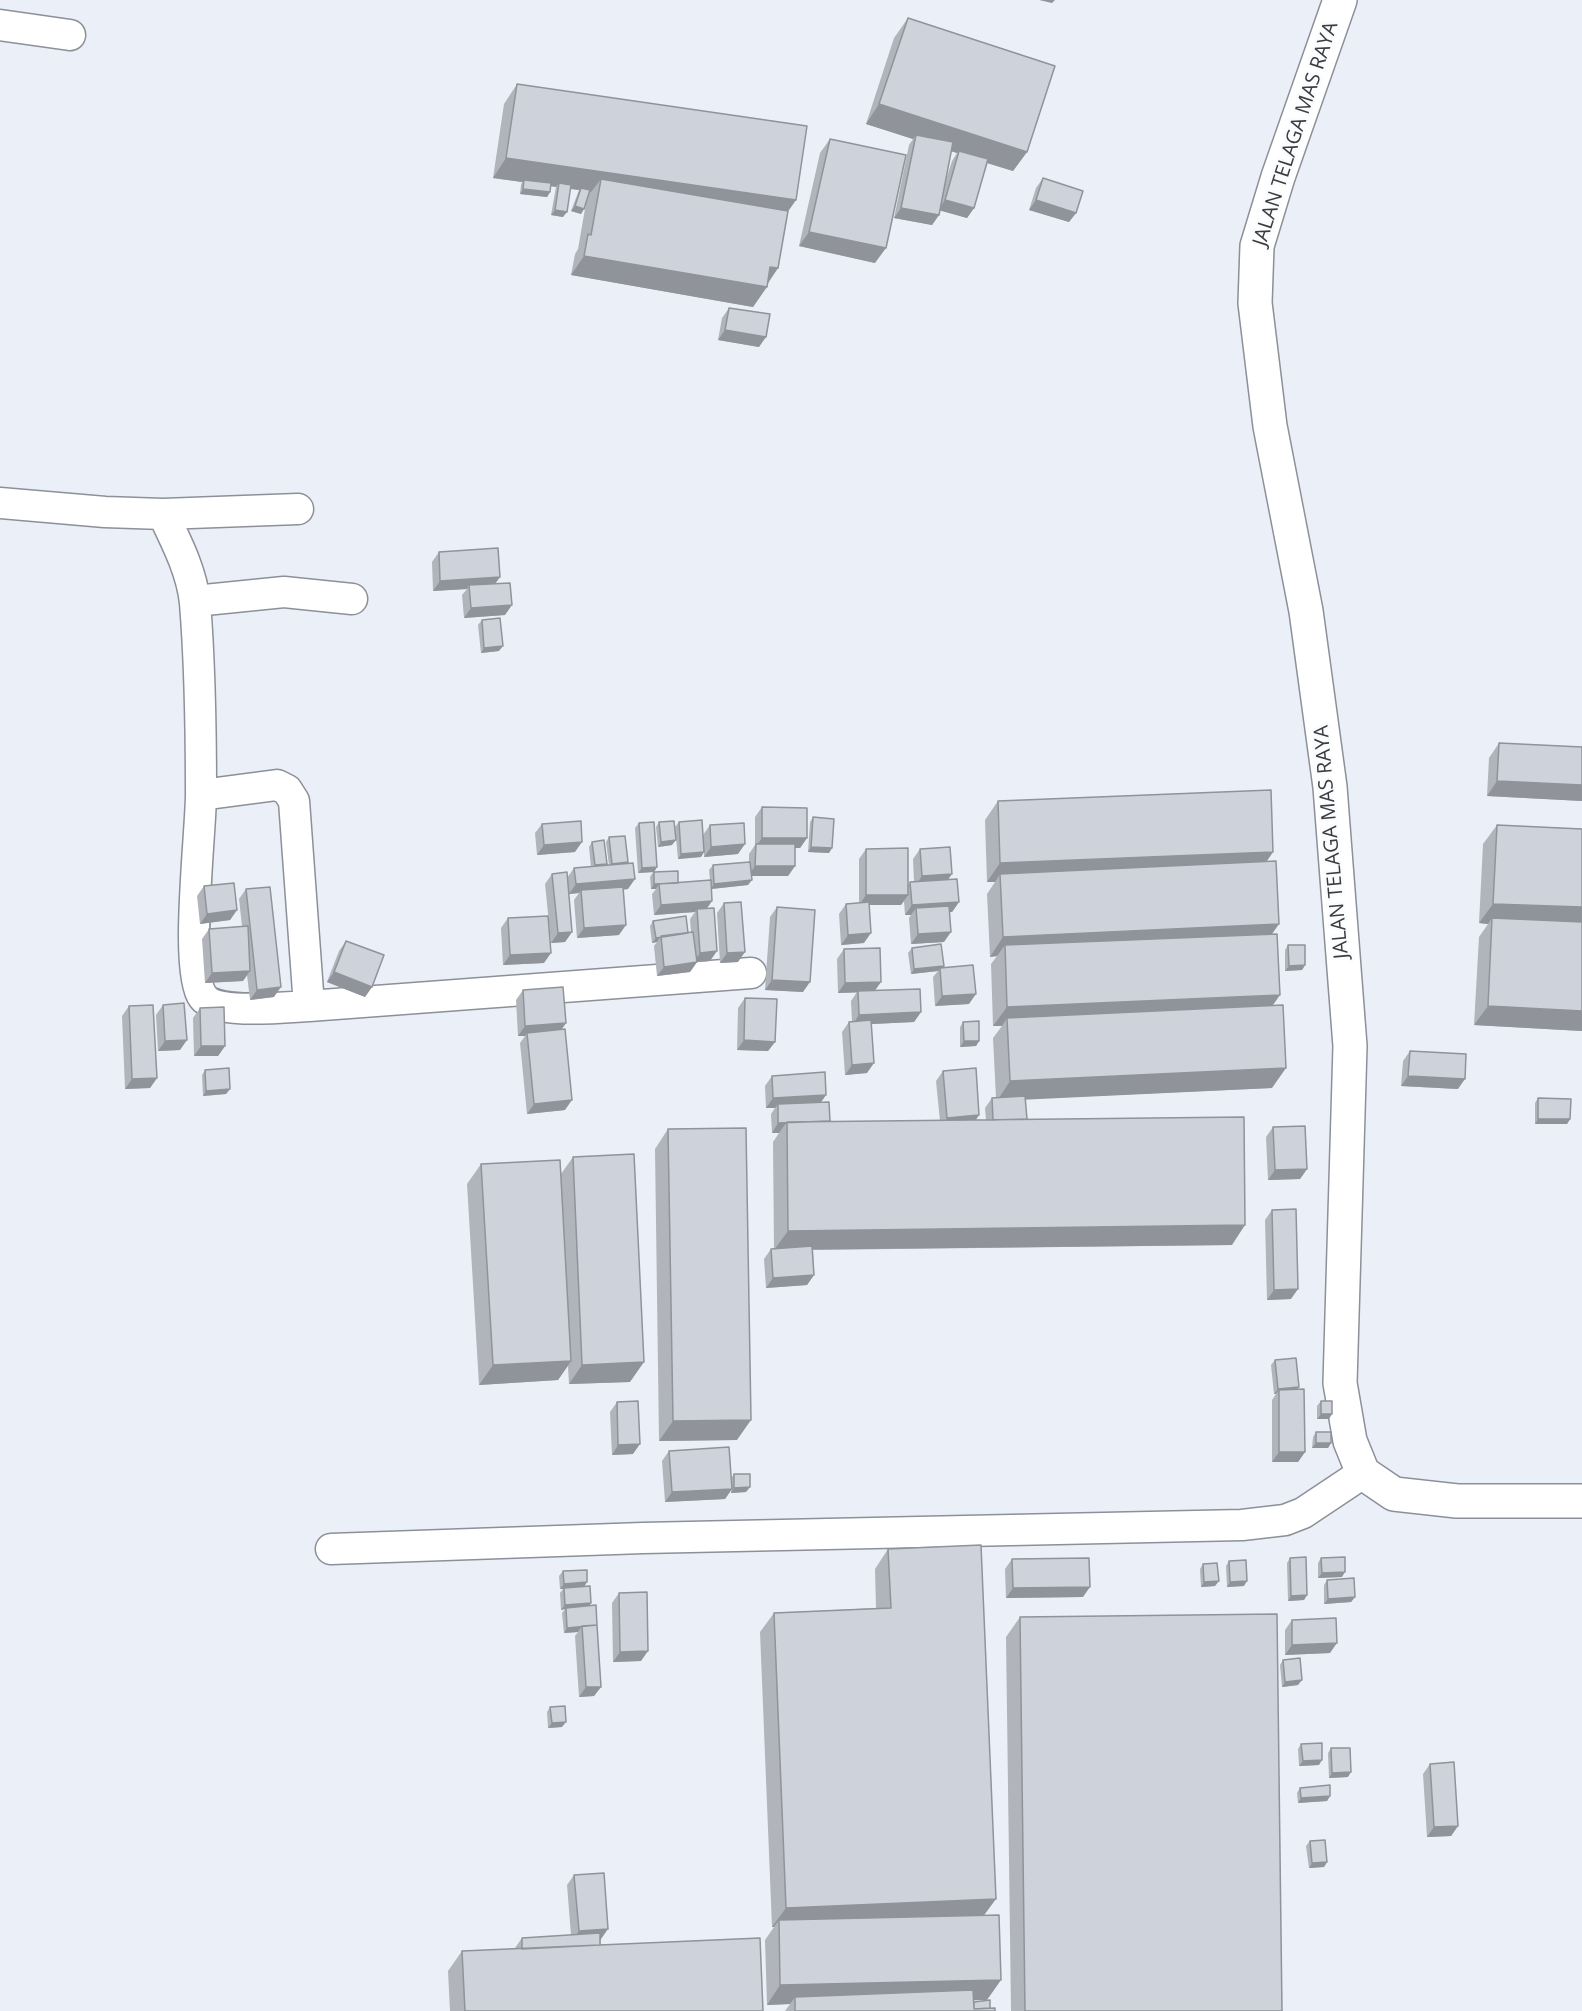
<!DOCTYPE html>
<html>
<head>
<meta charset="utf-8">
<style>
	body { margin:0 }
	canvas { display:block; background:#ebeff7 }
</style>
</head>
<body>
<canvas width="1582" height="2011"></canvas>
<script>
const ctx = document.querySelector('canvas').getContext('2d');
ctx.lineJoin = 'round';
function strokePath(path, color, width, dash) { ctx.strokeStyle = color; ctx.lineWidth = width; ctx.lineCap = dash ? 'butt' : 'round'; ctx.setLineDash(dash || []); ctx.stroke(path); }
function fill(path, color) { ctx.fillStyle = color; ctx.fill(path, 'evenodd'); }
function label(font, color, halo, rows, align = 'center') {
  ctx.font = font + ' "Open Sans",sans-serif'; ctx.lineWidth = 6; ctx.setLineDash([]); ctx.textBaseline = 'middle'; ctx.strokeStyle = halo; ctx.fillStyle = color; for (const [text, x, y, turn = 0] of rows) {
    ctx.save(); ctx.translate(x, y); ctx.rotate((+turn || 0) * Math.PI / 180); ctx.textAlign = isNaN(turn) ? turn : align; if (halo) ctx.strokeText(text, 0, 0); ctx.fillText(text, 0, 0); ctx.restore();
  }
}
const street = new Path2D(`
	M0 25 70 35
	M0 503 105 512 163 514 298 509
	M163 514C176 541 192 572 195 603 200 664 201 733 201 794 201 832 184 972 203 997 216 1015 287 1007 309 1006L751 973
	M195 601 284 592 352 599
	M201 795 277 785 287 790 294 801 309 1006
	M331 1549 643 1538 1242 1525 1285 1520 1303 1513 1363 1473`);
const secondary = new Path2D(`
	M1340 0 1278 177 1257 246 1255 303 1270 426 1306 611 1330 787 1350 1046 1340 1383 1350 1441 1363 1473 1394 1494 1457 1501H1582`);
strokePath(street, '#8c9098', 33);
strokePath(secondary, '#8c9098', 36);
strokePath(street, '#fff', 30);
strokePath(secondary, '#fff', 33);
fill(new Path2D(`
	M908 18 1027 152 1013 171 987 163 974 208 967 218 940 210 939 215 932 225 894 218 909 145 913 139 866 124 894 38ZM951 151 957 153 952 161 944 186Z
	M517 84 796 200 787 212 778 268 753 307 571 275 575 254 578 249 586 203 581 214 571 211 579 190 570 189 563 217 551 215 556 187 551 186 550 192 547 197 520 194 521 185 522 182 493 178 504 104Z
	M830 139 875 263 799 246 820 153Z
	M1043 178 1076 213 1069 222 1029 210 1036 188Z
	M729 308 759 347 718 340 722 318Z
	M439 552 495 583 505 615 464 618 462 595 467 589 433 591 432 562Z
	M482 620 499 651 481 653 478 625Z
	M1499 743 1582 747V801L1487 796 1489 758Z
	M998 801 1273 852 1266 862 1272 934V1088L1025 1099 1026 1120 1232 1245 813 1250 814 1275 807 1285 766 1288 764 1259 771 1249H774L773 1142 779 1133H772L771 1114 775 1108H766L765 1086 772 1076 826 1095 821 1102 829 1122 940 1121 936 1081 943 1071 979 1115 976 1120H986L985 1108 992 1098H996L993 1038 1002 1026H993L991 964 997 956 990 957 987 894 995 882H987L985 820Z
	M762 807 807 838 800 848H795V866L788 876H751L748 885 711 889 712 901 707 908 710 961 697 962 690 972 657 976 654 946 657 942 652 943 650 926 653 921 688 933H691L690 919 695 912 654 915 652 894 656 889H651L650 877 653 872 638 873 635 828 639 823 657 867 654 872 678 883 710 880 709 870 713 865 749 862V854L755 845V817Z
	M813 817 832 848 829 853 808 852 810 822Z
	M659 822 672 845 658 847 656 827Z
	M679 822 703 835 710 825 738 854 704 857V852L701 857 678 859 675 827Z
	M542 824 575 852 537 855 535 833Z
	M1497 825 1582 829V1031L1474 1025 1479 937 1488 924 1479 923 1483 844Z
	M609 837 628 862 627 864 628 889 623 890 619 935 577 938 574 900 579 893 569 894 567 878 574 868 591 867 589 847 592 842 605 866 609 865 606 842Z
	M866 849 908 885 910 882H914L913 859 920 849 948 880 959 902 952 912H949L944 942 911 944 909 918 911 915H905L904 901 901 905H870L864 943 841 945 839 914 846 904 859 903V859Z
	M552 874 572 932 565 942 551 943 545 884Z
	M204 886 237 910 230 920 200 924 197 896Z
	M246 889 274 997 250 1000 247 975 243 981 205 983 202 939 209 929 242 926 239 899Z
	M724 903 738 962 720 963 717 913Z
	M777 907 803 992 765 990 770 917Z
	M508 918 544 963 503 965 501 928Z
	M346 941 372 987 365 997 327 982 339 951Z
	M1288 945 1305 965 1302 970 1285 971V950Z
	M912 948 944 966 942 967 969 1004 935 1006 933 977 938 971 911 974 908 953Z
	M844 949 875 991 921 1012 914 1022 872 1024 867 1073 845 1075 842 1032 849 1022 852 1021 851 1001 857 992 838 993 837 959Z
	M523 990 566 1023 561 1030 565 1110 527 1114 520 1043 525 1036H518L516 1000Z
	M745 998 775 1042 768 1051 737 1050 738 1008Z
	M163 1005 180 1050 158 1051 156 1015Z
	M129 1006 157 1078 150 1088 125 1089 122 1016Z
	M200 1008 225 1046 218 1056H194L193 1018Z
	M963 1022 979 1041 976 1046 960 1047V1027Z
	M1410 1051 1458 1089 1401 1086 1403 1061Z
	M205 1070 230 1089 226 1094 203 1096 202 1075Z
	M1538 1098 1570 1119 1567 1124H1535V1103Z
	M1273 1127 1307 1169 1300 1179 1268 1180 1266 1137Z
	M668 1129 737 1440 659 1441 655 1149Z
	M573 1157 630 1382 569 1384 568 1366 558 1380 479 1385 467 1184 481 1164 561 1174Z
	M1272 1210 1291 1299 1267 1300 1265 1220Z
	M1275 1360 1299 1387 1297 1389 1305 1452 1298 1462H1272V1400L1276 1394H1274L1271 1365Z
	M1321 1401 1329 1419H1317V1406Z
	M617 1402 633 1454 612 1455 610 1412Z
	M1316 1432 1331 1443 1328 1448H1312L1313 1437Z
	M669 1451 731 1478 734 1474 750 1487 746 1492 731 1493V1490L725 1499 665 1502 662 1461Z
	M888 1549 984 1915 987 2000H974V2002L995 2011H785L790 2004 767 2005 765 1940 774 1927H772L760 1632 774 1613 876 1608 875 1569Z
	M1290 1558 1307 1595 1304 1600 1288 1601 1287 1563Z
	M1321 1558 1342 1577 1318 1578V1563Z
	M1012 1559 1083 1597 1006 1598 1005 1569Z
	M1229 1561 1244 1586 1227 1587 1226 1566Z
	M1203 1564 1215 1586 1201 1587 1200 1569Z
	M563 1571 584 1587 591 1603 589 1606 601 1687 594 1696 579 1697 575 1636 578 1632 564 1633 562 1613 565 1609 561 1610 560 1593 563 1589H560L559 1576Z
	M1327 1580 1355 1597 1351 1602 1324 1604V1585Z
	M619 1593 641 1661 613 1662 612 1603Z
	M1020 1617 1282 2011H1011L1006 1637Z
	M1292 1620 1330 1653 1285 1655V1630Z
	M1283 1660 1298 1685 1282 1687 1280 1665Z
	M550 1707 562 1727 548 1728 547 1712Z
	M1301 1744 1319 1765 1299 1766 1298 1749Z
	M1331 1748 1348 1777 1329 1778 1328 1753Z
	M1430 1764 1458 1826 1451 1836 1427 1837 1423 1774Z
	M1300 1788 1330 1796 1327 1801 1298 1803 1297 1793Z
	M1310 1841 1327 1862 1324 1867 1309 1868 1306 1846Z
	M574 1875 601 1939 600 1945 763 2011H450L448 1971 462 1951 515 1949V1948L522 1938 571 1935 567 1885Z`), '#b1b5bb');
fill(new Path2D(`
	M1039 0H1055L1052 3Z
	M879 104 1027 152 1013 171 958 154 959 151 957 153 915 140 916 135 913 139 866 124Z
	M506 158 796 200 782 220 601 179 591 192 580 191 581 188 579 190 558 187 559 183 556 187 524 182V180L522 182 493 178Z
	M523 189 550 192 547 197 520 194Z
	M945 200 974 208 967 218 938 210Z
	M1036 200 1076 213 1069 222 1029 210Z
	M575 206 584 209 581 214 571 211Z
	M901 208 939 215 932 225 894 218Z
	M555 210 567 212 563 217 551 215Z
	M809 232 886 248 875 263 799 246Z
	M584 256 770 267 778 268 765 287H767L753 307 571 275Z
	M725 330 766 337 759 347 718 340Z
	M500 577 493 587 469 585 467 589 433 591 440 581Z
	M512 605 505 615 464 618 471 608Z
	M503 646 499 651 481 653 484 648Z
	M1497 781 1582 785V801L1487 796Z
	M762 838H807L800 848H755Z
	M676 840 672 845 658 847 661 842Z
	M582 842 575 852 537 855 544 845Z
	M745 844 738 854 704 857 711 847Z
	M811 847 832 848 829 853 808 852Z
	M704 852 701 857 678 859 681 854Z
	M1273 852 1260 871 1000 874 995 882H987L1000 863Z
	M755 866H795L788 876H748Z
	M657 867 654 872 638 873 642 868Z
	M952 874 945 884 915 886 922 876Z
	M635 879 628 889 582 893 581 890 579 893 569 894 576 884Z
	M752 880 748 885 711 889 714 884Z
	M678 883 659 884 656 889H651L654 884Z
	M866 895H908L901 905H859Z
	M712 901 705 911 697 909 695 912 654 915 661 905Z
	M959 902 952 912 916 914V908L911 915H905L912 905Z
	M1493 904 1582 907V927L1492 918 1488 924 1479 923Z
	M237 910 230 920 200 924 207 914Z
	M1279 924 1265 944 1005 945 997 956 990 957 1003 937Z
	M626 925 619 935 577 938 584 928Z
	M572 932 565 942 551 943 558 933Z
	M951 932 944 942 911 944 918 934Z
	M871 933 864 943 841 945 848 935Z
	M660 937 657 942 652 943 656 938Z
	M717 951 710 961 697 962 690 972 657 976 664 967 693 963 700 953Z
	M745 952 738 962 720 963 727 953Z
	M551 953 544 963 503 965 510 955Z
	M1305 965 1302 970 1285 971 1289 966Z
	M944 966 940 970V968L938 971 911 974 914 969Z
	M250 971 243 981 205 983 212 973Z
	M334 972 372 987 365 997 327 982Z
	M772 980 810 982 803 992 765 990Z
	M881 982 874 992 838 993 845 983Z
	M281 987 274 997 250 1000 257 990Z
	M976 994 969 1004 935 1006 942 996Z
	M1280 995 1266 1015 1007 1018 1002 1026H993L1007 1007Z
	M1488 1006 1582 1011V1031L1474 1025Z
	M921 1012 914 1022 852 1025 859 1015Z
	M566 1023 559 1033H527L525 1036H518L525 1026Z
	M187 1040 180 1050 158 1051 165 1041Z
	M744 1040 775 1042 768 1051 737 1050Z
	M964 1041H979L976 1046 960 1047Z
	M201 1046H225L218 1056H194Z
	M874 1063 867 1073 845 1075 852 1065Z
	M1286 1068 1272 1088 997 1101 1010 1081Z
	M1408 1076 1465 1079 1458 1089 1401 1086Z
	M157 1078 150 1088 125 1089 132 1079Z
	M230 1089 226 1094 203 1096 206 1091Z
	M826 1095 819 1105 778 1104 775 1108H766L773 1098Z
	M572 1100 565 1110 527 1114 534 1104Z
	M979 1115 972 1125 940 1128 947 1118Z
	M1538 1119H1570L1567 1124H1535Z
	M778 1123H786L779 1133H772Z
	M1307 1169 1300 1179 1268 1180 1275 1170Z
	M1245 1225 1232 1245 774 1250 788 1231Z
	M814 1275 807 1285 766 1288 773 1278Z
	M1298 1289 1291 1299 1267 1300 1274 1290Z
	M571 1361 558 1380 479 1385 493 1365Z
	M644 1362 630 1382 569 1384 582 1365Z
	M1299 1387 1295 1392 1279 1390 1276 1394H1274L1278 1389Z
	M1321 1414H1332L1329 1419H1317Z
	M751 1420 737 1440 659 1441 673 1421Z
	M1316 1443H1331L1328 1448H1312Z
	M640 1444 633 1454 612 1455 618 1445Z
	M1279 1452H1305L1298 1462H1272Z
	M750 1487 746 1492 731 1493 734 1488Z
	M732 1489 725 1499 665 1502 672 1492Z
	M1345 1572 1342 1577 1318 1578 1322 1573Z
	M1219 1581 1215 1586 1201 1587 1204 1582Z
	M1247 1581 1244 1586 1227 1587 1230 1582Z
	M587 1582 584 1587 560 1589 564 1584Z
	M1090 1587 1083 1597 1006 1598 1013 1588Z
	M1307 1595 1304 1600 1288 1601 1291 1596Z
	M1355 1597 1351 1602 1324 1604 1328 1599Z
	M591 1603 588 1608H566L565 1609 561 1610 565 1605Z
	M581 1627 578 1632 564 1633 567 1628Z
	M1337 1643 1330 1653 1285 1655 1292 1645Z
	M648 1651 641 1661 613 1662 620 1652Z
	M1302 1680 1298 1685 1282 1687 1285 1682Z
	M586 1687H601L594 1696 579 1697Z
	M566 1722 562 1727 548 1728 552 1723Z
	M1322 1760 1319 1765 1299 1766 1303 1761Z
	M1351 1772 1348 1777 1329 1778 1332 1773Z
	M1330 1796 1327 1801 1298 1803 1301 1798Z
	M1458 1826 1451 1836 1427 1837 1434 1827Z
	M1327 1862 1324 1867 1309 1868 1312 1863Z
	M996 1899 982 1918 779 1920 774 1927H772L786 1908Z
	M608 1929 601 1939 572 1941 579 1931Z
	M1001 1980 987 2000 795 2004V1997L790 2004 767 2005 780 1985Z`), '#909399');
const building = new Path2D(`
	M908 18 1055 66 1027 152 879 104Z
	M517 84 807 126 796 200 506 158Z
	M916 135 953 142 939 215 901 208Z
	M830 139 906 155 886 248 809 232Z
	M959 151 988 159 974 208 945 200Z
	M1043 178 1083 191 1076 213 1036 200Z
	M601 179 788 211 778 268 770 267 767 287 584 256 588 234 591 235Z
	M524 180 551 183 550 192 523 189Z
	M559 183 571 185 567 212 555 210Z
	M581 188 590 190 584 209 575 206Z
	M729 308 770 314 766 337 725 330Z
	M498 548 500 577 440 581 439 552Z
	M510 583 512 605 471 608 469 585Z
	M500 618 503 646 484 648 482 620Z
	M1499 743 1582 747V785L1497 781Z
	M1271 790 1273 852 1000 863 998 801Z
	M762 807 807 808V838H762Z
	M813 817 834 819 832 848 811 847Z
	M702 820 704 852 681 854 679 822Z
	M581 821 582 842 544 845 542 824Z
	M674 821 676 840 661 842 659 822Z
	M654 822 657 867 642 868 639 823Z
	M744 823 745 844 711 847 710 825Z
	M1497 825 1582 829V907L1493 904Z
	M625 836 628 862 612 864 609 837Z
	M604 840 607 864 595 865 592 842Z
	M756 844H795V866H755Z
	M950 847 952 874 922 876 920 849Z
	M908 848V895H866V849Z
	M1276 861 1279 924 1003 937 1000 874Z
	M750 862 752 880 714 884 713 865Z
	M633 863 635 879 576 884 574 868Z
	M678 871V883L654 884V872Z
	M567 872 572 932 558 933 552 874Z
	M957 879 959 902 912 905 910 882Z
	M711 880 712 901 661 905 659 884Z
	M234 883 237 910 207 914 204 886Z
	M270 887 281 987 257 990 246 889Z
	M623 887 626 925 584 928 581 890Z
	M741 902 745 952 727 953 724 903Z
	M869 902 871 933 848 935 846 904Z
	M949 906 951 932 918 934 916 908Z
	M777 907 815 910 810 982 772 980Z
	M714 908 717 951 700 953 697 909Z
	M548 916 551 953 510 955 508 918Z
	M686 916 688 933 656 938 653 921Z
	M1492 918 1582 922V1011L1488 1006Z
	M248 926 250 971 212 973 209 929Z
	M693 932 697 962 664 967 661 936Z
	M1277 934 1280 995 1007 1007 1005 945Z
	M346 941 384 955 372 987 334 972Z
	M941 944 944 966 914 969 912 948Z
	M1288 945H1305V965L1289 966Z
	M880 948 881 982 845 983 844 949Z
	M973 965 976 994 942 996 940 968Z
	M563 987 566 1023 525 1026 523 990Z
	M920 989 921 1012 859 1015 858 991Z
	M745 998 777 999 775 1042 744 1040Z
	M184 1003 187 1040 165 1041 163 1005Z
	M153 1005 157 1078 132 1079 129 1006Z
	M1283 1005 1286 1068 1010 1081 1007 1018Z
	M224 1007 225 1046H201L200 1008Z
	M871 1020 874 1063 852 1065 849 1022Z
	M979 1021V1041H964L963 1022Z
	M565 1029 572 1100 534 1104 527 1033Z
	M1410 1051 1466 1054 1465 1079 1408 1076Z
	M229 1068 230 1089 206 1091 205 1070Z
	M976 1068 979 1115 947 1118 943 1071Z
	M825 1072 826 1095 773 1098 772 1076Z
	M1025 1096 1027 1119 993 1120 992 1098Z
	M1538 1098 1571 1099 1570 1119H1538Z
	M829 1102 830 1121 778 1123V1104Z
	M1244 1117 1245 1225 788 1231 787 1122Z
	M1305 1126 1307 1169 1275 1170 1273 1127Z
	M746 1128 751 1420 673 1421 668 1129Z
	M634 1154 644 1362 582 1365 573 1157Z
	M560 1160 571 1361 493 1365 481 1164Z
	M1296 1209 1298 1289 1274 1290 1272 1210Z
	M812 1246 814 1275 773 1278 771 1249Z
	M1296 1358 1299 1387 1278 1389 1275 1360Z
	M1304 1389 1305 1452H1279V1390Z
	M638 1401 640 1444 618 1445 617 1402Z
	M1321 1401H1332V1414H1321Z
	M1316 1432H1331V1443H1316Z
	M729 1447 732 1489 672 1492 669 1451Z
	M734 1474H750V1487L734 1488Z
	M981 1545 996 1899 786 1908 774 1613 891 1608 888 1549Z
	M1306 1557 1307 1595 1291 1596 1290 1558Z
	M1345 1557V1572L1322 1573 1321 1558Z
	M1089 1558 1090 1587 1013 1588 1012 1559Z
	M1246 1560 1247 1581 1230 1582 1229 1561Z
	M1217 1563 1219 1581 1204 1582 1203 1564Z
	M587 1570V1582L564 1584 563 1571Z
	M1354 1578 1355 1597 1328 1599 1327 1580Z
	M590 1586 591 1603 565 1605 564 1588Z
	M647 1592 648 1651 620 1652 619 1593Z
	M596 1605 597 1625 567 1628 566 1608Z
	M1277 1614 1282 2011H1025L1020 1617Z
	M1336 1618 1337 1643 1292 1645V1620Z
	M597 1625 601 1687H586L582 1626Z
	M1300 1658 1302 1680 1285 1682 1283 1660Z
	M565 1706 566 1722 552 1723 550 1707Z
	M1322 1743V1760L1303 1761 1301 1744Z
	M1331 1748H1350L1351 1772 1332 1773Z
	M1454 1762 1458 1826 1434 1827 1430 1764Z
	M1330 1785V1796L1301 1798 1300 1788Z
	M1325 1840 1327 1862 1312 1863 1310 1841Z
	M604 1873 608 1929 579 1931 574 1875Z
	M999 1915 1001 1980 780 1985 779 1920Z
	M600 1933V1945L522 1949V1938Z
	M760 1938 763 2011H465L462 1951Z
	M973 1990 974 2009 995 2008V2011H795V1997Z
	M990 2000V2008L974 2009V2002Z`);
fill(building, '#ced2da');
strokePath(building, '#909399', 1.5);
label('20px', '#3a3c3f', '#fbfcfe', [
	["JALAN TELAGA MAS RAYA",1296,134,-72],
	["JALAN TELAGA MAS RAYA",1332,842,-95]
]);
</script>
</body>
</html>
